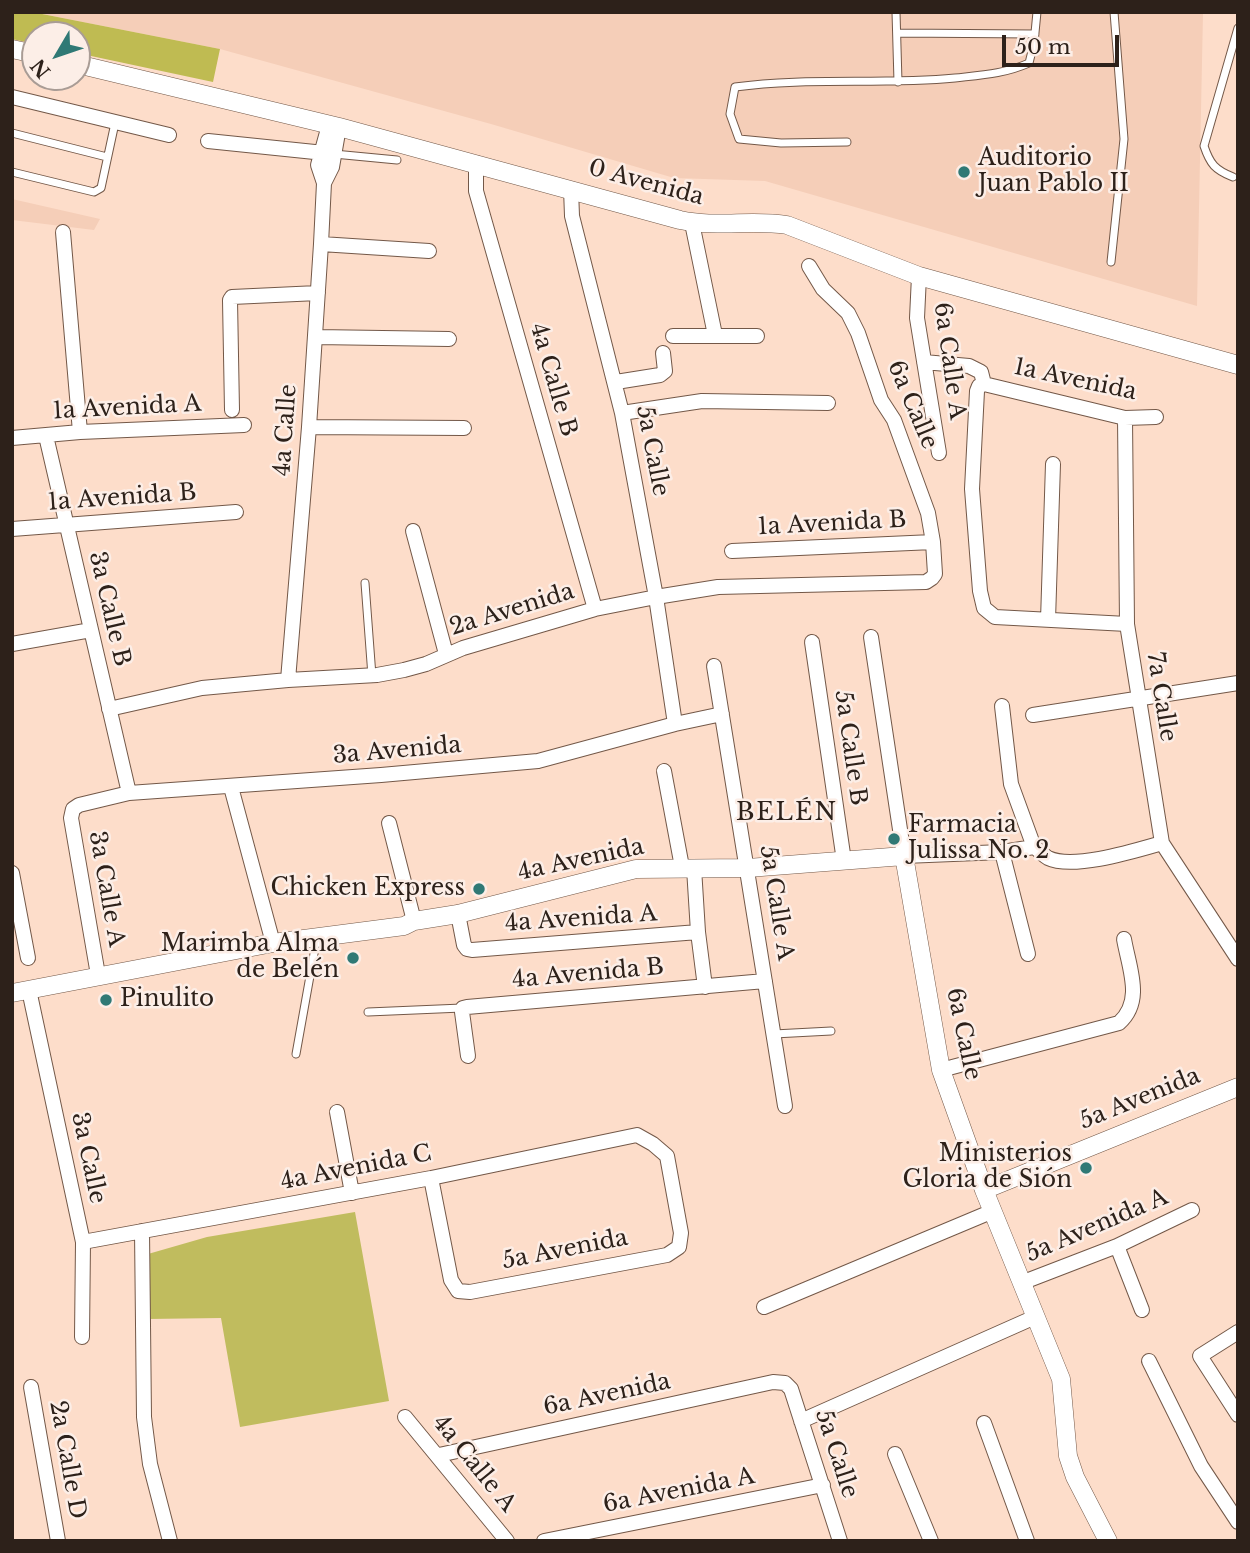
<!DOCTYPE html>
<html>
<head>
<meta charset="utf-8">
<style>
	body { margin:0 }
	#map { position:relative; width:1250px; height:1553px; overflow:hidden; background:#fdddca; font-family:"Libre Baskerville",serif }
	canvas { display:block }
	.frame { position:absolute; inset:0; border:14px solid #2d211a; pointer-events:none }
	.north { position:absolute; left:21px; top:21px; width:70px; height:70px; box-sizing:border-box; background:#fceee7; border:2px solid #a99c95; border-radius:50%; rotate:231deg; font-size:19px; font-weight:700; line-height:28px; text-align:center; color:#2d211a }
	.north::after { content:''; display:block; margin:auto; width:24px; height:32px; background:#307975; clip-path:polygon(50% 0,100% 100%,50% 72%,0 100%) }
	.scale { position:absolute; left:1002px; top:35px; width:117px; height:32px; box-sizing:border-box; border:4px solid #2d211a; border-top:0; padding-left:9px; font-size:21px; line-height:24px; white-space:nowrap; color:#2d211a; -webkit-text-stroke:5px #fceee7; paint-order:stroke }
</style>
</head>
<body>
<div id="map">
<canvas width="1250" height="1553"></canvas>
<div class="frame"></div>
<div class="north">N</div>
<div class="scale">50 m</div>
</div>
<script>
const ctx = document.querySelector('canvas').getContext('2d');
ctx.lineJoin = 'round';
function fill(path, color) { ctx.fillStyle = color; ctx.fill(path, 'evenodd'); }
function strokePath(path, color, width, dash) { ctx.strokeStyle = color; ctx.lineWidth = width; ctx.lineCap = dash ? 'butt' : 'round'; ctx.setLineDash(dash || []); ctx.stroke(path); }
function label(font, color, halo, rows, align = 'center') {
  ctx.font = font + ' "Libre Baskerville",serif'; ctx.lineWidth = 5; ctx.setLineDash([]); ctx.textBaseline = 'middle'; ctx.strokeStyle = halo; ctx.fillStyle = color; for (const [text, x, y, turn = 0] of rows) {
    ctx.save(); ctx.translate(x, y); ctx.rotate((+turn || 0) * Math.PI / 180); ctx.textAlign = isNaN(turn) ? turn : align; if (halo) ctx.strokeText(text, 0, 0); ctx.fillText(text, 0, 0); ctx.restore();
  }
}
fill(new Path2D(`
	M32 12 1203 13 1197 306 765 181 674 178 491 124 220 49Z
	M12 199 100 219 94 230 12 220Z`), '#f5ceb8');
fill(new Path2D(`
	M355 1212 389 1401 240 1427 221 1318 148 1319V1254L207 1237Z`), '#c0bc5e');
fill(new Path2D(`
	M12 12H32L220 49 213 82 77 53V35H35V44L12 39Z`), '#bfbb52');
const service = new Path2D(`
	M896 12 898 82
	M897 33 1035 34
	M12 133 107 157
	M847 142 781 143 739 139 730 114 735 87C807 77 882 85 955 78 982 75 1004 74 1029 63L1034 43 1037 12
	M334 154 397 160
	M12 172 94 192 101 188 115 123
	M1233 177C1215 170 1210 164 1204 146L1238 28
	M1111 262 1124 139 1114 12
	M365 583 372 676
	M368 1012 462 1008
	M774 1034 831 1031
	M296 1054 317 937`);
const minor = new Path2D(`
	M12 97 169 135
	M208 141 334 154
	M476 163V191L595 609
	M324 183 332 167 339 127
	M571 189 572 216 622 413 656 597 675 724
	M692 223 715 335
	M63 232 80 432
	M321 244 429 251
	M919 276 917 318 939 453
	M673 336H757
	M316 337 449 339
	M924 362 969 366 981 372 984 384
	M616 382 660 375 665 371 663 353
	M984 384 979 386 977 391 972 489 980 591 984 608 995 617 1127 624
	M984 384 1125 418 1156 417
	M232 410 230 300 232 297 318 293
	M622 413 702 401 828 403
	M1125 418 1127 624 1162 843 1238 959
	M309 427 464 428
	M46 436 129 793
	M12 438 80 432 244 425
	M12 529 236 512
	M413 531 446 654
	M732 551 933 542
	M1048 620 1053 464
	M871 637 904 856 1002 852 1034 847C1039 850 1043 855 1048 858 1073 870 1134 851 1162 843
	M812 642 844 861
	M12 644 91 630
	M714 666 785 1106
	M288 680 309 427 321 244 324 183 318 165 329 125
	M1002 706 1011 784 1034 847
	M109 709 202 688 288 680 377 675 404 670 426 664 463 648 595 609 656 597 718 587 926 582 932 578 935 574 933 542 928 513 894 420 881 400 858 333 848 313 823 289 809 266
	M1033 715 1238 683
	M664 771 682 867
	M231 787 273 943
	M389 823 414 921
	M1002 852 1028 954
	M694 868 698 932 705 987
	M12 873 28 958
	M458 914 464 945 467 949 472 950 698 932
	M98 975 71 818 73 809 79 805 129 793 381 775 538 761 675 724 722 714
	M29 990 83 1242 82 1337
	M468 1056 462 1012 463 1008 467 1007 765 981
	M941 1070 1119 1023C1144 1001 1129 968 1124 939
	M337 1112 352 1193
	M142 1231 144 1417 150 1464 170 1541
	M83 1242 431 1178 637 1135 653 1144 667 1156 681 1233 679 1247 667 1255 470 1292 458 1291 451 1280 431 1178
	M1117 1246 1142 1310
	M1021 1283 1117 1246 1192 1210
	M764 1307 993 1211
	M1238 1332 1200 1356 1238 1415
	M1149 1361 1201 1466 1238 1522
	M31 1387 58 1541
	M405 1417 507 1541
	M801 1421 1035 1317
	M984 1423 1027 1541
	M895 1454 931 1541
	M439 1455 773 1382 785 1383 791 1389 840 1541
	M544 1541 823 1485`);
const tertiary = new Path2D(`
	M12 49 35 54
	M77 64 339 127 680 220C716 228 752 219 787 225L919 276 1238 365
	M12 993 273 943 404 926 414 921 458 914 636 869 748 868 904 856 941 1070 984 1190 1061 1379 1068 1456 1075 1477 1108 1541
	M984 1190 1238 1087`);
strokePath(service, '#735848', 9);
strokePath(minor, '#735848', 16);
strokePath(tertiary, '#735848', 19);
strokePath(service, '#fff', 7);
strokePath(minor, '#fff', 14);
strokePath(tertiary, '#fff', 18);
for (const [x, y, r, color] of [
	[964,172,7,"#307975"],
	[894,839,7,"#307975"],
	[479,889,7,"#307975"],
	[353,958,7,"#307975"],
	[106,1000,7,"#307975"],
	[1086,1168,7,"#307975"]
]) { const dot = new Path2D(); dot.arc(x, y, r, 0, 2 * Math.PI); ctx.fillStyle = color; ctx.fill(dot); strokePath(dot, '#fceee7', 2.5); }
label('23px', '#2d211a', '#fceee7', [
	["Auditorio",978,159],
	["Juan Pablo II",978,185],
	["Farmacia",908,826],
	["Julissa No. 2",908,852],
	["Chicken Express",465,889,"right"],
	["Marimba Alma",339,945,"right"],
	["de Belén",339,971,"right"],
	["Pinulito",120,1000],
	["Ministerios",1072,1155,"right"],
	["Gloria de Sión",1072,1181,"right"]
], 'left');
label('23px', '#2d211a', '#fceee7', [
	["0 Avenida",646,183,15],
	["6a Calle A",949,361,82],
	["4a Calle B",553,380,74],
	["1a Avenida",1075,380,12],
	["6a Calle",912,405,67],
	["1a Avenida A",127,408,-3],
	["4a Calle",286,430,-86],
	["5a Calle",652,451,79],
	["1a Avenida B",122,498,-4],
	["1a Avenida B",832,524,-3],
	["3a Calle B",109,609,77],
	["2a Avenida",512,610,-17],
	["7a Calle",1161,697,81],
	["5a Calle B",850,748,82],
	["3a Avenida",397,751,-5],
	["4a Avenida",581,860,-12],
	["3a Calle A",106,889,80],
	["5a Calle A",776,903,81],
	["4a Avenida A",581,919,-4],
	["4a Avenida B",588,974,-5],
	["6a Calle",963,1034,78],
	["5a Avenida",1140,1099,-22],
	["3a Calle",88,1158,78],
	["4a Avenida C",356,1168,-11],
	["5a Avenida A",1097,1226,-23],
	["5a Avenida",565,1250,-11],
	["6a Avenida",607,1395,-12],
	["5a Calle",836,1454,72],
	["2a Calle D",67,1460,80],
	["4a Calle A",474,1464,51],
	["6a Avenida A",679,1491,-11]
]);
ctx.letterSpacing = '2px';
label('24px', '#2d211a', '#fceee7', [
	["BELÉN",787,813]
]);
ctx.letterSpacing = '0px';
</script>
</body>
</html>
